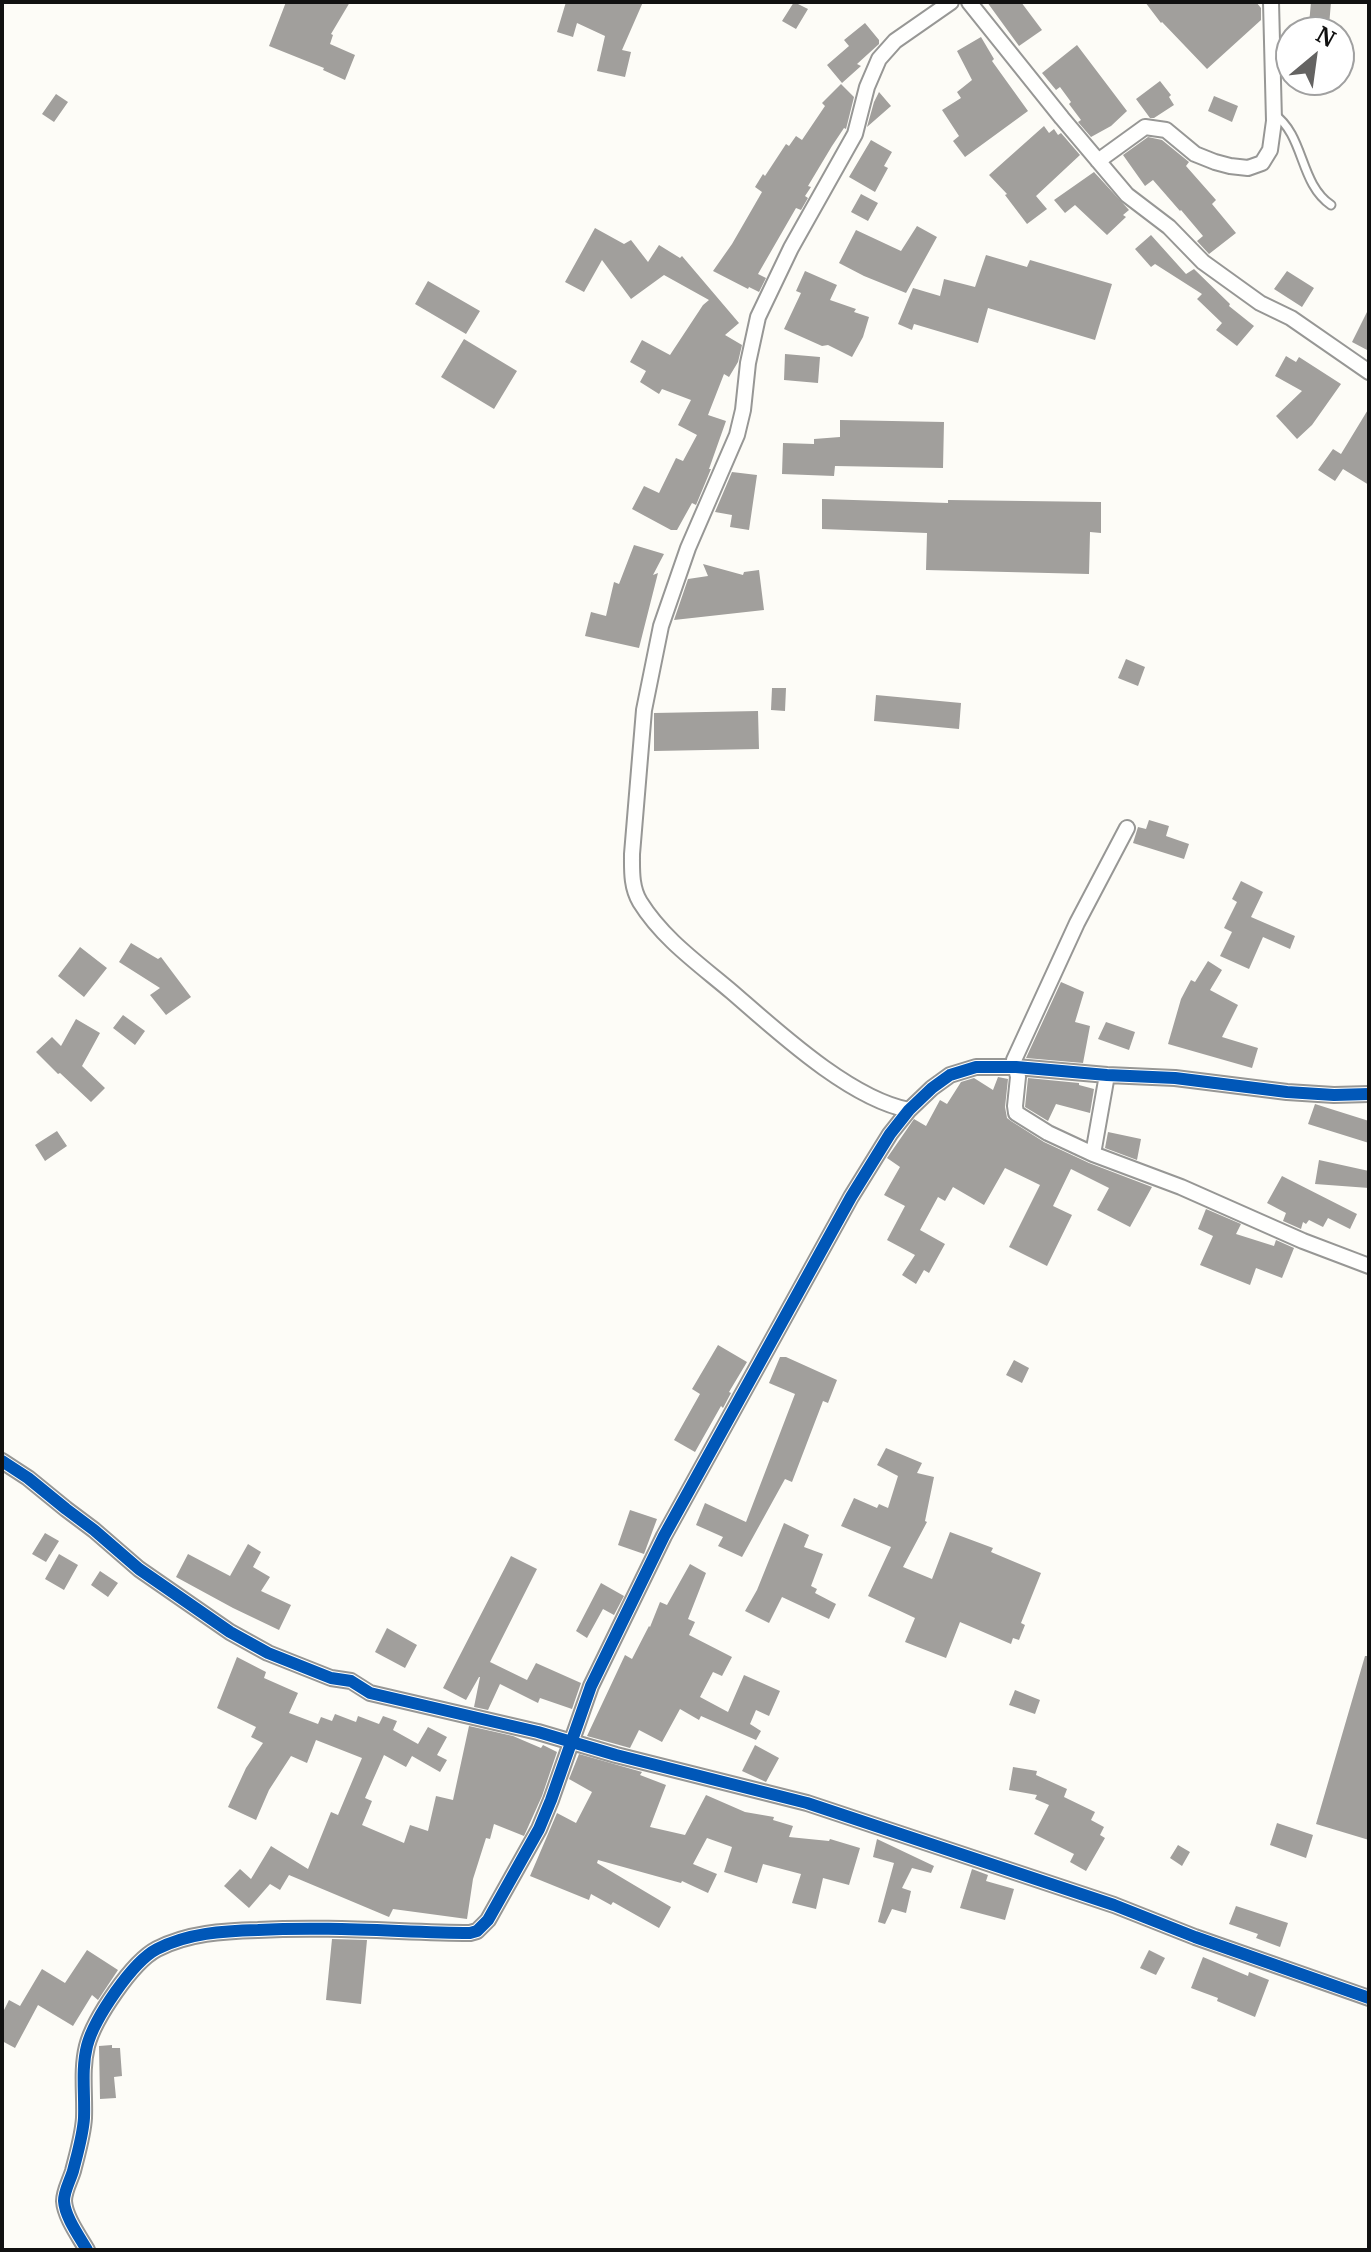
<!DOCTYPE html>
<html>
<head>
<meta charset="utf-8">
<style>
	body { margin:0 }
	#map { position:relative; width:1371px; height:2252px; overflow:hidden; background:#fdfcf7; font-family:Merriweather,serif }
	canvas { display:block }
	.frame { position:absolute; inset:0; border:4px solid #111; pointer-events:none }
	.north { position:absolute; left:1275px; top:16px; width:80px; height:80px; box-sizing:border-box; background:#fff; border:2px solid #a0a0a0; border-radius:50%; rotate:29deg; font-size:22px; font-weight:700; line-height:32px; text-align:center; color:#111 }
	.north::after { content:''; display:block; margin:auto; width:28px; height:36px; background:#646362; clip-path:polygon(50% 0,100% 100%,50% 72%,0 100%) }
</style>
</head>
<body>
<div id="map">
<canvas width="1371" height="2252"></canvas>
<div class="frame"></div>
<div class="north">N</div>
</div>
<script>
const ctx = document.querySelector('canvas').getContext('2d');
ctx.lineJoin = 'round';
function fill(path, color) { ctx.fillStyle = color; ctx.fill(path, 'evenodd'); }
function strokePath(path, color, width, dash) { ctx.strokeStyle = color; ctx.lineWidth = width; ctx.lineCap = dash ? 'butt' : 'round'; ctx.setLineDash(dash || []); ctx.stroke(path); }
fill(new Path2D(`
	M286 2H350L331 34 333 35 330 44 355 55 345 80 323 70 324 68 269 46Z
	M566 2H643L622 50 631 52 625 77 597 71 605 36 577 23 573 37 557 32Z
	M794 2 808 9 796 29 782 21Z
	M987 2H1021L1042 30 1019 46Z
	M1145 2H1256L1261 8V20L1207 69 1162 22 1161 23Z
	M1311 2H1331L1329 26 1309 24Z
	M865 23 879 40V44L857 64 861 66 842 83 827 65 849 46 844 40Z
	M981 37 994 59 992 61 1028 111 965 157 953 141 959 136 942 110 961 98 957 92 972 80 957 51Z
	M1077 45 1127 111 1111 126 1091 137 1078 122 1081 120 1069 104 1071 102 1060 87 1056 90 1042 73Z
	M1160 81 1171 95 1169 97 1174 105 1154 118H1150L1136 99Z
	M841 84 854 97 846 129 844 128 832 146 808 186 811 187 805 196 808 198 801 210 796 208 758 274 766 278 759 292 749 287 748 289 713 271 732 244 762 192 755 187 763 174 765 176 786 144 789 146 796 136 802 140 825 106 822 103Z
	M879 92 891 106 867 127 874 102Z
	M56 94 68 102 54 122 42 114Z
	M1214 96 1238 106 1232 122 1208 111Z
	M1044 126 1049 133 1054 129 1058 135 1061 133 1080 155 1036 196 1047 209 1027 224 1005 195 1007 194 989 175Z
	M1148 137 1162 140 1189 162 1186 166 1216 200 1212 204 1236 233 1209 254 1197 241 1203 236 1181 210 1180 211 1153 180 1145 186 1123 155Z
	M871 140 892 152 884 166 888 168 875 192 849 177Z
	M1094 172 1129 210 1123 215 1126 217 1107 235 1075 205 1065 213 1054 200Z
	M861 194 878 203 868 221 851 212Z
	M917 226 937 237 906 293 864 276 839 263 856 230 901 251Z
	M595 228 624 244 631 240 648 262 659 245 680 258 682 256 739 323 725 335 742 345 738 362 729 377 724 374 708 415 726 421 709 469H711L696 505 692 503 677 530H671L632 509 644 486 659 493 676 458 683 461 697 435 678 425 691 400 662 389 659 394 640 382 646 371 630 362 642 340 670 355 703 305 709 300 664 275 631 299 602 260 584 292 565 282Z
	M1151 235 1186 274 1194 269 1230 304 1229 306 1254 326 1237 346 1216 330 1222 323 1197 299 1202 294 1155 264 1151 267 1135 249Z
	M986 255 1027 267 1030 260 1112 284 1095 340 988 308 978 343 914 324 912 330 898 324 913 288 940 296 944 279 975 287Z
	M805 271 837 285 830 300 856 309 854 312 869 317 863 337 852 357 828 345 822 346 784 329 801 293 796 291Z
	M1287 271 1314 288 1302 307 1274 289Z
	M428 281 480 311 466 334 415 304Z
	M1369 308V351L1352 342Z
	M464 339 517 371 494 409 441 377Z
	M785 354 820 357 818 383 784 380Z
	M1286 356 1296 362 1299 357 1341 384 1312 425 1297 439 1276 416 1302 391 1275 376Z
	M1369 408V485L1343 469 1335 481 1318 470 1333 449 1341 454Z
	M840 420 944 422 943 468 835 466 834 476 782 474 783 443 814 444V439L840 437Z
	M732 472 757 475 749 530 730 527 732 515 715 512Z
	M822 499 948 503V500L1101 502V533L1090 532 1089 574 926 570 927 533 822 529Z
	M634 545 664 554 653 575 658 573 639 648 585 636 591 612 606 616 614 582 619 584Z
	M703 564 743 575 744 572 759 570 764 610 674 620 688 579 708 576Z
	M1126 659 1145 667 1138 686 1118 678Z
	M772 688H786L785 711 771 710Z
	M876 695 961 703 959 729 874 721Z
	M758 711 759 749 654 751V713Z
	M1149 820 1169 826 1166 836 1189 844 1184 859 1133 843 1138 827 1146 829Z
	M1241 881 1263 892 1251 917 1295 936 1290 949 1263 937 1249 969 1220 956 1232 932 1224 928 1237 902 1232 899Z
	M131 943 158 959 161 957 191 997 166 1015 150 995 160 988 119 962Z
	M80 947 107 968 84 997 58 976Z
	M1208 961 1222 970 1210 990 1238 1005 1222 1037 1258 1048 1252 1068 1168 1044 1181 999 1191 980 1195 982Z
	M1061 982 1084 992 1075 1022 1090 1026 1083 1063 1026 1058Z
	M123 1015 145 1031 135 1045 113 1028Z
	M76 1019 100 1033 82 1066 105 1088 91 1102 60 1073 58 1074 36 1052 52 1037 61 1046Z
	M1106 1022 1135 1032 1129 1050 1098 1039Z
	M998 1077 1008 1079 1005 1107 1007 1118 1011 1121 1044 1142 1089 1163 1152 1187 1130 1227 1097 1210 1109 1188 1071 1169 1053 1206 1072 1215 1047 1266 1009 1247 1040 1185 1005 1168 984 1205 953 1187 945 1201 938 1197 920 1230 945 1244 929 1273 924 1270 916 1284 902 1275 915 1255 887 1240 905 1206 884 1195 900 1167 887 1158 914 1119 926 1126 940 1100 947 1104 961 1082 974 1078 993 1090Z
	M1028 1078 1079 1083V1085L1094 1089 1090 1113 1056 1104 1048 1121 1025 1107Z
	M1315 1104 1369 1121V1143L1308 1124Z
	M57 1131 67 1146 45 1161 35 1145Z
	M1108 1132 1141 1139 1137 1160 1105 1148Z
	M1319 1160 1369 1171V1188L1315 1184Z
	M1282 1176 1357 1214 1350 1229 1328 1218 1323 1227 1309 1220 1306 1224 1303 1222 1301 1229 1283 1221 1286 1213 1267 1203Z
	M1206 1209 1241 1224 1236 1234 1274 1246 1276 1240 1294 1248 1282 1278 1256 1268 1250 1285 1200 1265 1213 1236 1198 1229Z
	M718 1345 747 1362 729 1392 731 1393 723 1408 721 1406 695 1452 674 1440 700 1394 692 1389Z
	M780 1357H786L837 1380 828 1403 823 1401 792 1482 785 1479 742 1557 718 1546 723 1537 696 1525 705 1503 746 1522 795 1394 769 1383Z
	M1014 1360 1029 1368 1022 1383 1006 1375Z
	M886 1448 922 1463 917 1473 934 1477 925 1521 927 1522 903 1567 932 1579 950 1532 993 1548 991 1552 1041 1573 1021 1623 1025 1625 1019 1640 1013 1638 1011 1644 960 1622 946 1658 905 1642 915 1618 868 1596 891 1547 841 1526 854 1498 877 1508 879 1504 888 1508 898 1476 877 1465Z
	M630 1510 657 1519 644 1554 618 1545Z
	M784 1523 809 1535 804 1547 823 1554 811 1586 817 1589 815 1593 836 1604 829 1619 782 1597 769 1623 745 1611 757 1590Z
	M45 1533 59 1541 46 1562 32 1554Z
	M248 1544 261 1552 253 1567 270 1577 261 1591 291 1605 279 1630 233 1608 176 1577 188 1554 230 1576Z
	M59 1554 78 1565 64 1590 45 1579Z
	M511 1556 537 1569 490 1662 527 1680 536 1663 581 1683 572 1709 540 1698 538 1703 500 1684 488 1710 474 1707 480 1677H479L466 1700 443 1688Z
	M690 1564 706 1573 688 1619 695 1622 689 1635 732 1657 722 1676 713 1672 700 1697 728 1712 744 1675 780 1691 769 1716 756 1710 750 1724 761 1731 756 1740 701 1716 699 1720 680 1709 662 1742 639 1730 630 1748 587 1736 625 1655 632 1659 649 1626 650 1627 660 1602 667 1605Z
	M100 1571 118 1583 108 1597 91 1585Z
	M601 1583 624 1596 614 1615 603 1609 587 1638 576 1631Z
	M387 1628 417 1645 405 1668 375 1652Z
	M1365 1656H1369V1840L1316 1824Z
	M237 1657 266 1672 264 1678 298 1693 289 1713 318 1724 321 1717 332 1721 335 1714 356 1722 358 1716 379 1724 383 1716 397 1721 393 1730 418 1744 428 1727 447 1737 437 1755 447 1760 440 1772 412 1756 406 1767 384 1755 365 1798 372 1801 362 1825 404 1843 410 1825 428 1831 436 1796 453 1800 469 1726 513 1736 541 1748 543 1745 557 1752 542 1796 524 1836 494 1824 490 1839 486 1838 473 1879 467 1919 393 1909 389 1917 289 1875 280 1890 270 1884 249 1908 224 1886 240 1869 251 1879 271 1846 308 1869 331 1812 338 1815 362 1758 316 1740 307 1763 291 1756 269 1790 256 1820 228 1807 246 1768 263 1743 251 1737 256 1727 217 1708Z
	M1015 1690 1040 1700 1035 1714 1009 1705Z
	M755 1745 779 1758 766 1782 742 1771Z
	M579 1754 642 1772 640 1775 666 1785 650 1827 685 1835 706 1795 745 1812 774 1817 773 1820 793 1826 789 1837 829 1841 830 1839 860 1848 849 1885 823 1878 816 1909 792 1903 801 1874 763 1864 757 1883 724 1872 732 1847 707 1838 693 1864 717 1874 708 1893 682 1881 681 1883 598 1860 597 1863 671 1907 659 1928 613 1902 611 1905 591 1894 589 1900 530 1876 557 1813 576 1823 592 1792 569 1779Z
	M1013 1767 1037 1771 1036 1775 1067 1789 1064 1797 1095 1812 1091 1820 1104 1827 1100 1835 1105 1838 1086 1871 1070 1862 1074 1854 1034 1834 1049 1805 1035 1799 1037 1795 1009 1790Z
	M1277 1823 1313 1835 1306 1858 1270 1845Z
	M877 1839 934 1866 931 1873 912 1868 902 1888 911 1891 906 1913 892 1909 885 1924 878 1922 894 1863 873 1857Z
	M1178 1845 1190 1852 1182 1866 1170 1858Z
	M972 1869 988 1875 986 1881 1014 1889 1005 1920 960 1908Z
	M1236 1906 1288 1923 1280 1947 1256 1938 1258 1934 1229 1924Z
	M332 1939 367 1940 361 2004 326 2000Z
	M87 1950 118 1970 98 2000 92 1995 73 2026 38 2005 15 2048 2 2041V2014L9 2000 20 2006 42 1969 65 1983Z
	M1149 1950 1165 1958 1156 1975 1140 1968Z
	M1203 1957 1248 1976 1249 1972 1269 1980 1255 2017 1217 2001 1218 1998 1191 1988Z
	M112 2045V2048H120L122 2076 114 2077 116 2098 100 2099 99 2046Z`), '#a19f9c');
const lane = new Path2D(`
	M1274 114C1305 136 1299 183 1331 205`);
const street = new Path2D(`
	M969 2 1062 118 1127 195 1169 227 1203 262 1260 303 1291 318 1369 372
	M1098 161 1145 127 1166 130 1195 154 1215 162 1230 166 1248 168 1262 163 1270 150 1274 121 1271 2
	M1107 1075 1093 1154 1181 1187 1303 1241 1369 1266
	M909 1110C850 1099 777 1031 732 992 699 964 663 939 640 902 631 887 632 870 632 854L644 710 661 626 688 548 737 435 743 410 748 363 758 317 791 248 855 134 867 87 879 59 895 41 951 2
	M1093 1154 1048 1133 1016 1113 1015 1106 1018 1077 1014 1060 1077 923 1127 828
	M2 1461 28 1478 66 1509 94 1530 139 1569 230 1632 268 1653 331 1678 351 1681 370 1693 538 1732 616 1755 807 1803 1114 1905 1195 1937 1369 1998
	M87 2250C79 2236 65 2217 64 2201 64 2191 70 2181 73 2171 77 2155 83 2135 84 2118 85 2094 81 2070 87 2046 94 2019 132 1962 157 1949 188 1933 223 1931 258 1930 328 1926 399 1932 470 1933L477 1931 488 1920 539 1829 551 1800 591 1686 664 1536 851 1197 890 1134 909 1110 932 1088 950 1075 976 1067H1016L1107 1075 1175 1078 1287 1092 1334 1095 1369 1094`);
strokePath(lane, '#979795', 11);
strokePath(street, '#979795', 18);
strokePath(lane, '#fffffe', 7);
strokePath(street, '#fffffe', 14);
strokePath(new Path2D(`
	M2 1461 28 1478 66 1509 94 1530 139 1569 230 1632 268 1653 331 1678 351 1681 370 1693 538 1732 616 1755 807 1803 1114 1905 1195 1937 1369 1998
	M87 2250C79 2236 65 2217 64 2201 64 2191 70 2181 73 2171 77 2155 83 2135 84 2118 85 2094 81 2070 87 2046 94 2019 132 1962 157 1949 188 1933 223 1931 258 1930 328 1926 399 1932 470 1933L477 1931 488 1920 539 1829 551 1800 591 1686 664 1536 851 1197 890 1134 909 1110 932 1088 950 1075 976 1067H1016L1107 1075 1175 1078 1287 1092 1334 1095 1369 1094`), '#0057b8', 12);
</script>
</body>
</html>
